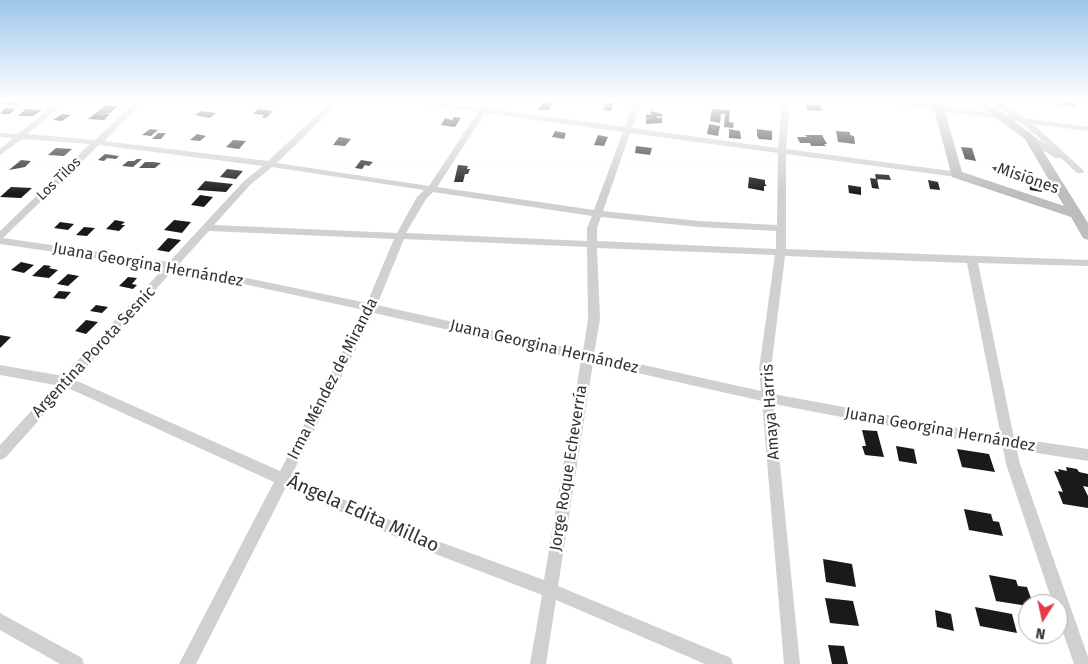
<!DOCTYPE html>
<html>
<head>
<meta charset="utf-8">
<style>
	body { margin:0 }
	#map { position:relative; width:1088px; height:664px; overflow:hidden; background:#fff; font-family:"Fira Sans",sans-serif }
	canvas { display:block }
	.north { position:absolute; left:1018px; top:594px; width:50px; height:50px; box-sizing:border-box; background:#fff; border:1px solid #adadad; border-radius:50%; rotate:190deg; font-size:14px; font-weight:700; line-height:20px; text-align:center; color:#333 }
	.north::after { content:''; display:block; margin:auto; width:18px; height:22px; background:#e63946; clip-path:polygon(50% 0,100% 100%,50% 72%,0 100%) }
</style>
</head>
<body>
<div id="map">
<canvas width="1088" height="664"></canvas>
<div class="north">N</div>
</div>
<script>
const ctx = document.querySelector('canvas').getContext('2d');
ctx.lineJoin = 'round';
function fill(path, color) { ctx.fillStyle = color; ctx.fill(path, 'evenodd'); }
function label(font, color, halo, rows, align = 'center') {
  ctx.font = font + ' "Fira Sans",sans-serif'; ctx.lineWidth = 5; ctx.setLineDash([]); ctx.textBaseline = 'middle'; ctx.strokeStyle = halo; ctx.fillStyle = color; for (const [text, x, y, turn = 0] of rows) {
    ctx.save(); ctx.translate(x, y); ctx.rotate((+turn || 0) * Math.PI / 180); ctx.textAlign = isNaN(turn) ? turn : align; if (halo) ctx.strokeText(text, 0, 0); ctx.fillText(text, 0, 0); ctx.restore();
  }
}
fill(new Path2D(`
	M4 101H23L18 105 0 104Z
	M544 101H554L549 110H538Z
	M607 101H615L611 111 603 110Z
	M1057 101H1072L1075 106 1060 105Z
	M806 104 821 105V111L807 110Z
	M106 105 118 106 110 113H99L110 114 104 120 88 119Z
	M5 108 15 109 10 114H0Z
	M26 109 42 110 33 116H18Z
	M258 109 273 111 266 118H262L264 115 253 114Z
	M712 109 730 110 729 122 734 123 733 128 724 127 725 114H721L720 123 710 121Z
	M201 111 216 113 210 118 195 115Z
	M651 111 662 114V117L657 116V118H662V123L646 124V119H651L646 118V114L651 115Z
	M62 114 71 115 62 121 53 120Z
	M454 117 461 118 455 127 441 125 445 118 452 120Z
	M709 124 720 126 718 136 707 134Z
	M150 129 158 130 151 136 142 135Z
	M729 129 740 131 741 139 729 138Z
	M757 129 772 131V140L759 139 757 136Z
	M555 131 566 133 564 139 552 137Z
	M836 131 850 132V135L854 136 855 144 838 142Z
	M158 133H166L161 139H152Z
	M197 134 206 136 200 141 190 140Z
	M598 135 608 137 604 146 594 145Z
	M805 135H822L827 144H824L826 146H811L810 143H800L797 137H807Z
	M339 137 351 139 345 146 333 145Z
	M233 140 246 141 239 149 226 147Z
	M636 146 652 148 650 155 635 153Z
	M961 147 972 148 976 161 965 159Z
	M56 148 72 149 64 156 48 155Z
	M105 154 119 156 116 159 107 158 104 161 98 160Z
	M137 159H142L133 167 122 166 128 161H134Z
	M21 160 31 161 25 167 9 170Z
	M361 160 373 162 369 166 365 165 362 169 355 168Z
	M145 162H153L161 163 155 168H139Z
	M458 165 468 166 467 169H470L468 174H465L463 182H454Z
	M992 167H1008L1014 174H997Z
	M227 169 243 171 236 179 220 177Z
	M1019 171 1032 172 1035 179 1023 178Z
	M875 174 889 175 891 180 876 179Z
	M749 177 765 180V184L767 186H764V191L748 188Z
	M870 178 877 179 879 189 872 188Z
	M928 180 938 182 940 190 930 189Z
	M205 181 233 184 226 192 197 190Z
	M1029 183 1040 185 1042 192 1030 190Z
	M848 185 861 187V195L849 193Z
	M11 187 32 188 21 198 0 197Z
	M200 195 213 197 204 207 191 205Z
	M115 220 125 222 121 225H125L119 231 106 229Z
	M174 220 191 222 182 233 164 230Z
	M60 222 74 224 68 230 54 228Z
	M84 227 95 228 87 236 76 235Z
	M168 238 181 240 169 252 157 250Z
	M21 262 34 265 24 273 11 270Z
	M44 265 51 266 49 268 58 270 49 278 32 276Z
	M68 274 79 276 68 286 57 284Z
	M128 277 137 278 132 284 137 285 133 289 119 286Z
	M59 291 71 292 65 299 53 298Z
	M96 305 108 307 102 313 90 311Z
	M86 320 98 322 86 334 75 331Z
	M0 335 11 337 0 348Z
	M862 430 877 431 884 457 865 455 862 446H866Z
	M896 446 914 449 917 464 899 461Z
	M957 449 989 454 995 472 962 467Z
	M1066 467 1077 469 1079 472 1088 474V487L1083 486 1088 496V508L1063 504 1058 491 1063 492 1054 471 1059 472 1058 469 1067 471Z
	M964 509 991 514 993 521 999 522 1003 536 969 530Z
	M823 559 852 564 856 587 826 582Z
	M989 575 1016 580 1018 586 1027 587 1033 604H1028V606L996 601Z
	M825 598 853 601 859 626 830 623Z
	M975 607 1012 614 1017 633 980 626Z
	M935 610 951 614 954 631 937 627Z
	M828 645 844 646 848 664H832Z`), '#1a1a1a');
fill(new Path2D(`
	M59 101H67L27 134 95 140 136 101H144L104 141 268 161 332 101H340L277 163 429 186 478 112 411 103 407 101H427L481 108 485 101H493L488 109 625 127 634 101H642L632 128 778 148 782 101H790L786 149 959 172 960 174 956 177 786 154V249L1088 260V266L978 263 1014 438 1088 449V461L1017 450 1020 464 1088 657V664H1074L1058 618V604H1053L1006 464 1003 448 774 404 800 664H784L762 401 593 363 558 586 731 658 733 664H705L556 600 546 664H530L542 595 425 550 286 487 196 664H179L274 482 68 388 5 458 0 460V445L55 385 0 375V365L63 376 164 268 0 244V231L90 144 22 139 0 155V149L13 138 0 137V133L18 134ZM485 113 623 132 594 210 437 187ZM630 133 778 153 777 225 699 221 603 211ZM99 145 263 166 244 181 169 262 3 238ZM272 167 424 190 417 197 397 233 214 225 250 185ZM433 192 592 216 587 228V241L406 233 426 199ZM601 217 699 227 776 231V249L597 241V228ZM209 231 394 239 367 303 179 264ZM404 239 587 247 588 319 583 351 377 305ZM597 248 775 255 759 369 761 391 594 354 600 319ZM785 256 967 263 1001 436 773 394 771 369ZM174 269 364 310 280 471 75 380ZM374 313 581 360 544 580 432 539 291 476Z
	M882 101H902L1011 116 990 101H999L1025 118 1088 127V131L1033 124 1084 171 1083 173H1077L1061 158H1055L1026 139V135H1032L1049 146 1020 122 886 103Z
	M0 613 82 658 84 664H60L0 630Z`), '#d0d0d0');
fill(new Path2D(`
	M932 101H942L962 172 1064 206 1025 139 973 101H985L1033 135 1088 223V240L1083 238 1071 217 952 177Z`), '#bdbdbd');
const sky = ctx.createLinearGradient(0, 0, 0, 194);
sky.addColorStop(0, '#9ec6ea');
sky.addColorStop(0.52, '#fff');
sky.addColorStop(1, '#ffffff00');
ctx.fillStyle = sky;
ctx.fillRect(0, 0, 1088, 194);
label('14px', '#333', '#fff', [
	["Los Tilos",59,179,-44]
]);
label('16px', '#333', '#fff', [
	["Misiones",1028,179,19],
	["Juana Georgina Hernández",148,265,10],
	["Juana Georgina Hernández",544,347,13],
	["Argentina Porota Sesnic",94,352,-47],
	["Irma Méndez de Miranda",333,379,-63],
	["Amaya Harris",771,412,-94],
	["Juana Georgina Hernández",940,430,10],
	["Jorge Roque Echeverría",569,468,-81]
]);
label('19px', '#333', '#fff', [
	["Ángela Edita Millao",363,514,24]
]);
</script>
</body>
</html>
